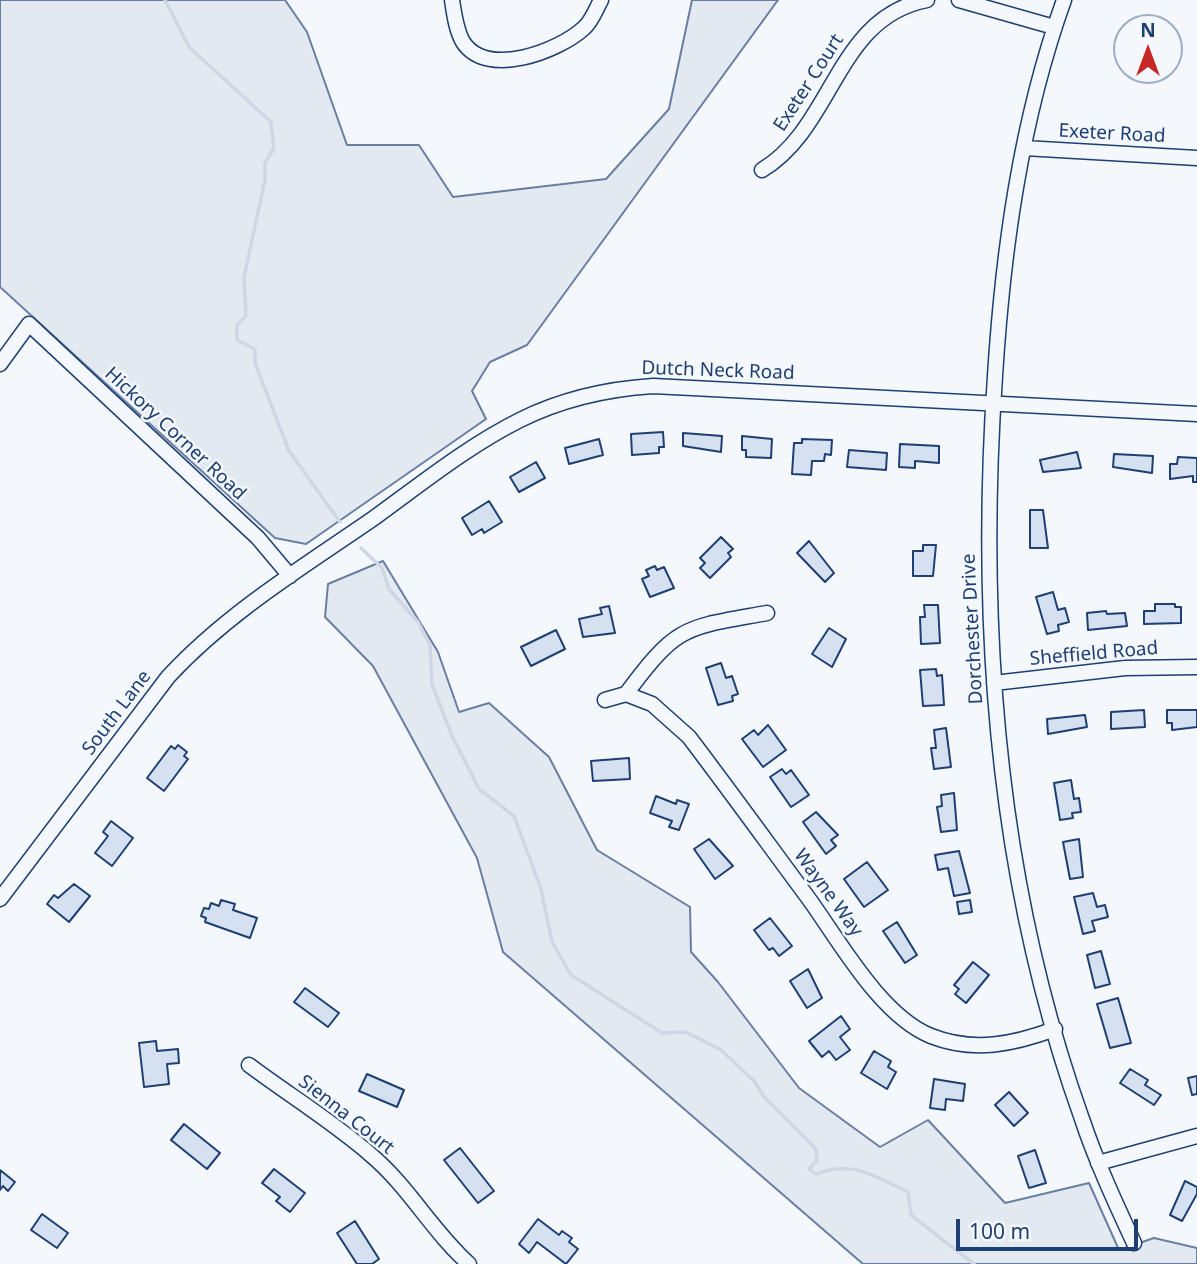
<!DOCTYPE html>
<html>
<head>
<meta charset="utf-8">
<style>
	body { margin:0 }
	#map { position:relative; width:1197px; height:1264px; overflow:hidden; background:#f4f7fb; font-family:"Noto Sans",sans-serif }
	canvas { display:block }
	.north { position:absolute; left:1113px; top:14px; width:70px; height:70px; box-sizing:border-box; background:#f4f7fb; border:2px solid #9eadc5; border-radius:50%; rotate:0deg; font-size:19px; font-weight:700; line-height:28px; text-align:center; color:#1d3f73 }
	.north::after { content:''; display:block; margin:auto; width:24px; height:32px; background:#c62828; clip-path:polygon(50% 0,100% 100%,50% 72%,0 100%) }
	.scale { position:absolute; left:956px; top:1219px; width:182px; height:32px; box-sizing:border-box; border:4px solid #1d3f73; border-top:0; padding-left:9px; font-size:21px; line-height:24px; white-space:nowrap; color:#1d3f73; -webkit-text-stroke:5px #f4f7fb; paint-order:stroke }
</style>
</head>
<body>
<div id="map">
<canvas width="1197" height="1264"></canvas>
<div class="north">N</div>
<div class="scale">100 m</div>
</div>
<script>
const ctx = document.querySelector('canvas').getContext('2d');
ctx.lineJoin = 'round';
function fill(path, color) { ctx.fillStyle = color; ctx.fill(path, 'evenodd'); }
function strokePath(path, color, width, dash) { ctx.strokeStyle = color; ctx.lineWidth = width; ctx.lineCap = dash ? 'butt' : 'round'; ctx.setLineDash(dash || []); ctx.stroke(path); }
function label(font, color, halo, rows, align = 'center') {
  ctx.font = font + ' "Noto Sans",sans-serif'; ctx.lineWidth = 5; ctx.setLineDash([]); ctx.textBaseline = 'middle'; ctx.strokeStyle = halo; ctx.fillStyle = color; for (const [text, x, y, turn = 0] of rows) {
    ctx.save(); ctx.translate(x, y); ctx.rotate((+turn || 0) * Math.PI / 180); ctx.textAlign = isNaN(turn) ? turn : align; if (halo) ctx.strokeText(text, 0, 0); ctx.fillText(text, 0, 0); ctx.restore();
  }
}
const green = new Path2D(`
	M0 0H285L307 32 347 145H419L453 197 606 179 669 109 692 0H778L527 345 490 362 472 391 486 419 306 544 275 538 0 287Z
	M383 561 438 652 459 712 489 703 549 757 597 850 690 907 691 952 718 982 799 1088 880 1147 928 1120 1005 1203 1089 1183 1119 1250 1154 1238 1197 1248V1264H863L503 952 477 858 373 666 325 617 328 584Z`);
fill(green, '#e3e9f0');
strokePath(green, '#687fa3', 2);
strokePath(new Path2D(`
	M165 0 189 47 271 122 274 148 265 163V180L244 277 246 316 237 325V340L255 349V363L289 451 340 522
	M361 548 382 568 389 589 418 622 430 645 432 684 452 736 479 789 514 816 541 889 552 942 571 975 662 1033 686 1032 721 1050 755 1082 764 1097 816 1149 817 1160 809 1169 816 1174C853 1160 874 1176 908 1192L911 1215 974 1264`), '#cfd7e4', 3.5);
const building = new Path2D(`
	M663 432 664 447H659V453L632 455 631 434Z
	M683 433 722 436 721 452 683 446Z
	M742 436 772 439 771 458 746 457V450H742Z
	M599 439 603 455 569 464 565 448Z
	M802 439 832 440 831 455 825 454 824 461H812L811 475 792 474 794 443H802Z
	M900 444 939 446V463L915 461V468L899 467Z
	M849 450 887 453 886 470 847 467Z
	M1077 452 1081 468 1043 472 1040 460Z
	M1114 454 1153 456 1152 473 1113 467Z
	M1178 457 1197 458V482H1193V476L1170 479V464H1177Z
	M536 462 545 478 519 492 510 477Z
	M489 501 502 522 484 533 482 529 472 535 462 518Z
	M1030 510H1043L1048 548H1030Z
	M721 537 733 549 728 553 731 557 710 578 700 568 705 563 700 558Z
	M809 541 834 573 825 582 797 553Z
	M923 545H936L933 576H913V551H923Z
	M655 566 657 570 664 567 674 588 650 597 642 579 649 576 646 570Z
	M1053 592 1058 610 1065 608 1069 622 1058 625 1059 631 1047 634 1036 597Z
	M1155 604H1175V607H1181V623L1144 624V611H1155Z
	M924 605H938L940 643 921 644 920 617H925Z
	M609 606 615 633 583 637 579 619 602 614 600 608Z
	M1106 611 1107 614 1125 613 1127 626 1088 630 1087 613Z
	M829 628 846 639 832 667 812 654Z
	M556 630 565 649 531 666 521 647Z
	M721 663 726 678 732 676 738 694 732 696 733 701 718 705 706 668Z
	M936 669 937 676 942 675 944 705 923 706 920 670Z
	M1144 710 1145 727 1111 729V712Z
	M1167 710H1197V727L1172 730V723H1167Z
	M1085 715 1087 727 1048 734 1047 719Z
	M768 725 786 750 763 767 742 739 754 730 758 735Z
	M946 728 951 767 934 769 931 748H936L934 730Z
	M178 745 187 752 184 756 188 759 164 791 147 778 171 746 175 749Z
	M629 758 630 779 593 781 591 761Z
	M782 769 786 774 791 770 809 795 791 807 770 777Z
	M1071 780 1074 799 1079 798 1081 812 1072 813 1073 818 1060 820 1054 783Z
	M954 793 957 830 941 832 937 807 942 806 941 795Z
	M656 796 676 804 677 800 689 804 679 830 669 827 672 821 650 813Z
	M816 812 838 835 831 840 836 846 826 854 803 822Z
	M111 821 133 838 112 866 95 853 108 836 103 832Z
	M709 839 733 866 715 879 694 849Z
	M1079 839 1083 877 1070 879 1063 842Z
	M959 851 970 893 954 896 948 868 938 870 935 855Z
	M867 862 888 890 864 907 844 879Z
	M74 884 90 896 69 922 47 904 54 895 58 898Z
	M1093 893 1097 907 1105 905 1108 917 1092 921 1095 931 1083 934 1074 897Z
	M221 900 235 904 233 910 257 918 250 938 205 922 206 918 201 916 204 908 209 909 211 903 219 906Z
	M970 900 972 912 959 914 957 902Z
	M770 918 792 946 779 956 773 948 769 950 754 930Z
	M897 922 917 955 905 963 883 931Z
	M1101 951 1110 984 1095 988 1087 955Z
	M973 962 989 975 966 1003 955 994 959 989 954 985Z
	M808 969 822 998 807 1008 790 981Z
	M305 988 339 1013 328 1027 294 1002Z
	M1118 998 1131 1043 1110 1048 1097 1004Z
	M841 1016 850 1029 840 1037 850 1050 836 1060 829 1051 822 1057 809 1041Z
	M156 1041 157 1051 178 1049 179 1063 167 1064 169 1084 144 1087 139 1043Z
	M874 1051 891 1061 888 1067 896 1072 887 1089 861 1073Z
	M1130 1069 1148 1080 1145 1085 1161 1095 1154 1105 1120 1083Z
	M367 1074 404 1090 397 1107 359 1091Z
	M1197 1076V1094L1192 1095 1188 1078Z
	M934 1079 965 1084 963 1101 946 1099 945 1110 930 1108Z
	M1009 1092 1028 1113 1014 1126 995 1105Z
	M184 1124 220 1153 207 1169 171 1140Z
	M460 1148 494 1191 478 1203 444 1160Z
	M1035 1150 1046 1183 1029 1188 1018 1156Z
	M274 1169 305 1193 290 1212 276 1201 280 1197 262 1183Z
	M0 1170 15 1182 8 1191 3 1186 0 1190Z
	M1185 1181 1197 1187V1194L1182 1221 1170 1215Z
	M42 1214 68 1233 57 1248 31 1230Z
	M538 1219 559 1235 562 1231 572 1238 569 1242 578 1249 566 1264 537 1242 529 1253 519 1244Z
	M355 1221 379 1259 372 1264H357L337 1233Z`);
fill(building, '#d5e0f0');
strokePath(building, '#1d3f73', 2);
const minor = new Path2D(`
	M452 0C454 13 456 30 463 42 487 79 559 51 584 28 592 21 596 9 601 0
	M959 0 1054 27
	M1064 0C1021 120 1003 249 995 376 978 625 997 882 1082 1119 1096 1161 1115 1202 1134 1243
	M1024 148 1197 158
	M762 170C834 127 836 17 927 0
	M0 364 29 324 258 538 290 576
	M994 683 1125 668 1197 667
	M626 694C678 624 684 628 767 613
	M605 700 626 694 652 704 689 737C730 791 769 845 809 899 840 942 881 1016 931 1036 974 1053 1014 1044 1055 1029
	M0 899 168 677C227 613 303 567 374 518 421 484 468 446 520 420 562 399 607 389 653 386L1197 414
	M249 1065C289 1095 333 1122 371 1155 409 1187 432 1231 469 1264
	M1098 1163 1197 1136`);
strokePath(minor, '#1d3f73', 17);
strokePath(minor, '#f4f7fb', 14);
label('19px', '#1d3f73', '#f4f7fb', [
	["Exeter Court",809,83,-57],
	["Exeter Road",1112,134,3],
	["Dutch Neck Road",718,371,2],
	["Hickory Corner Road",175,434,43],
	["Dorchester Drive",973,629,-93],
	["Sheffield Road",1094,654,-5],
	["South Lane",117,713,-53],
	["Wayne Way",828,893,54],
	["Sienna Court",346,1115,38]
]);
</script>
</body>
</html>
